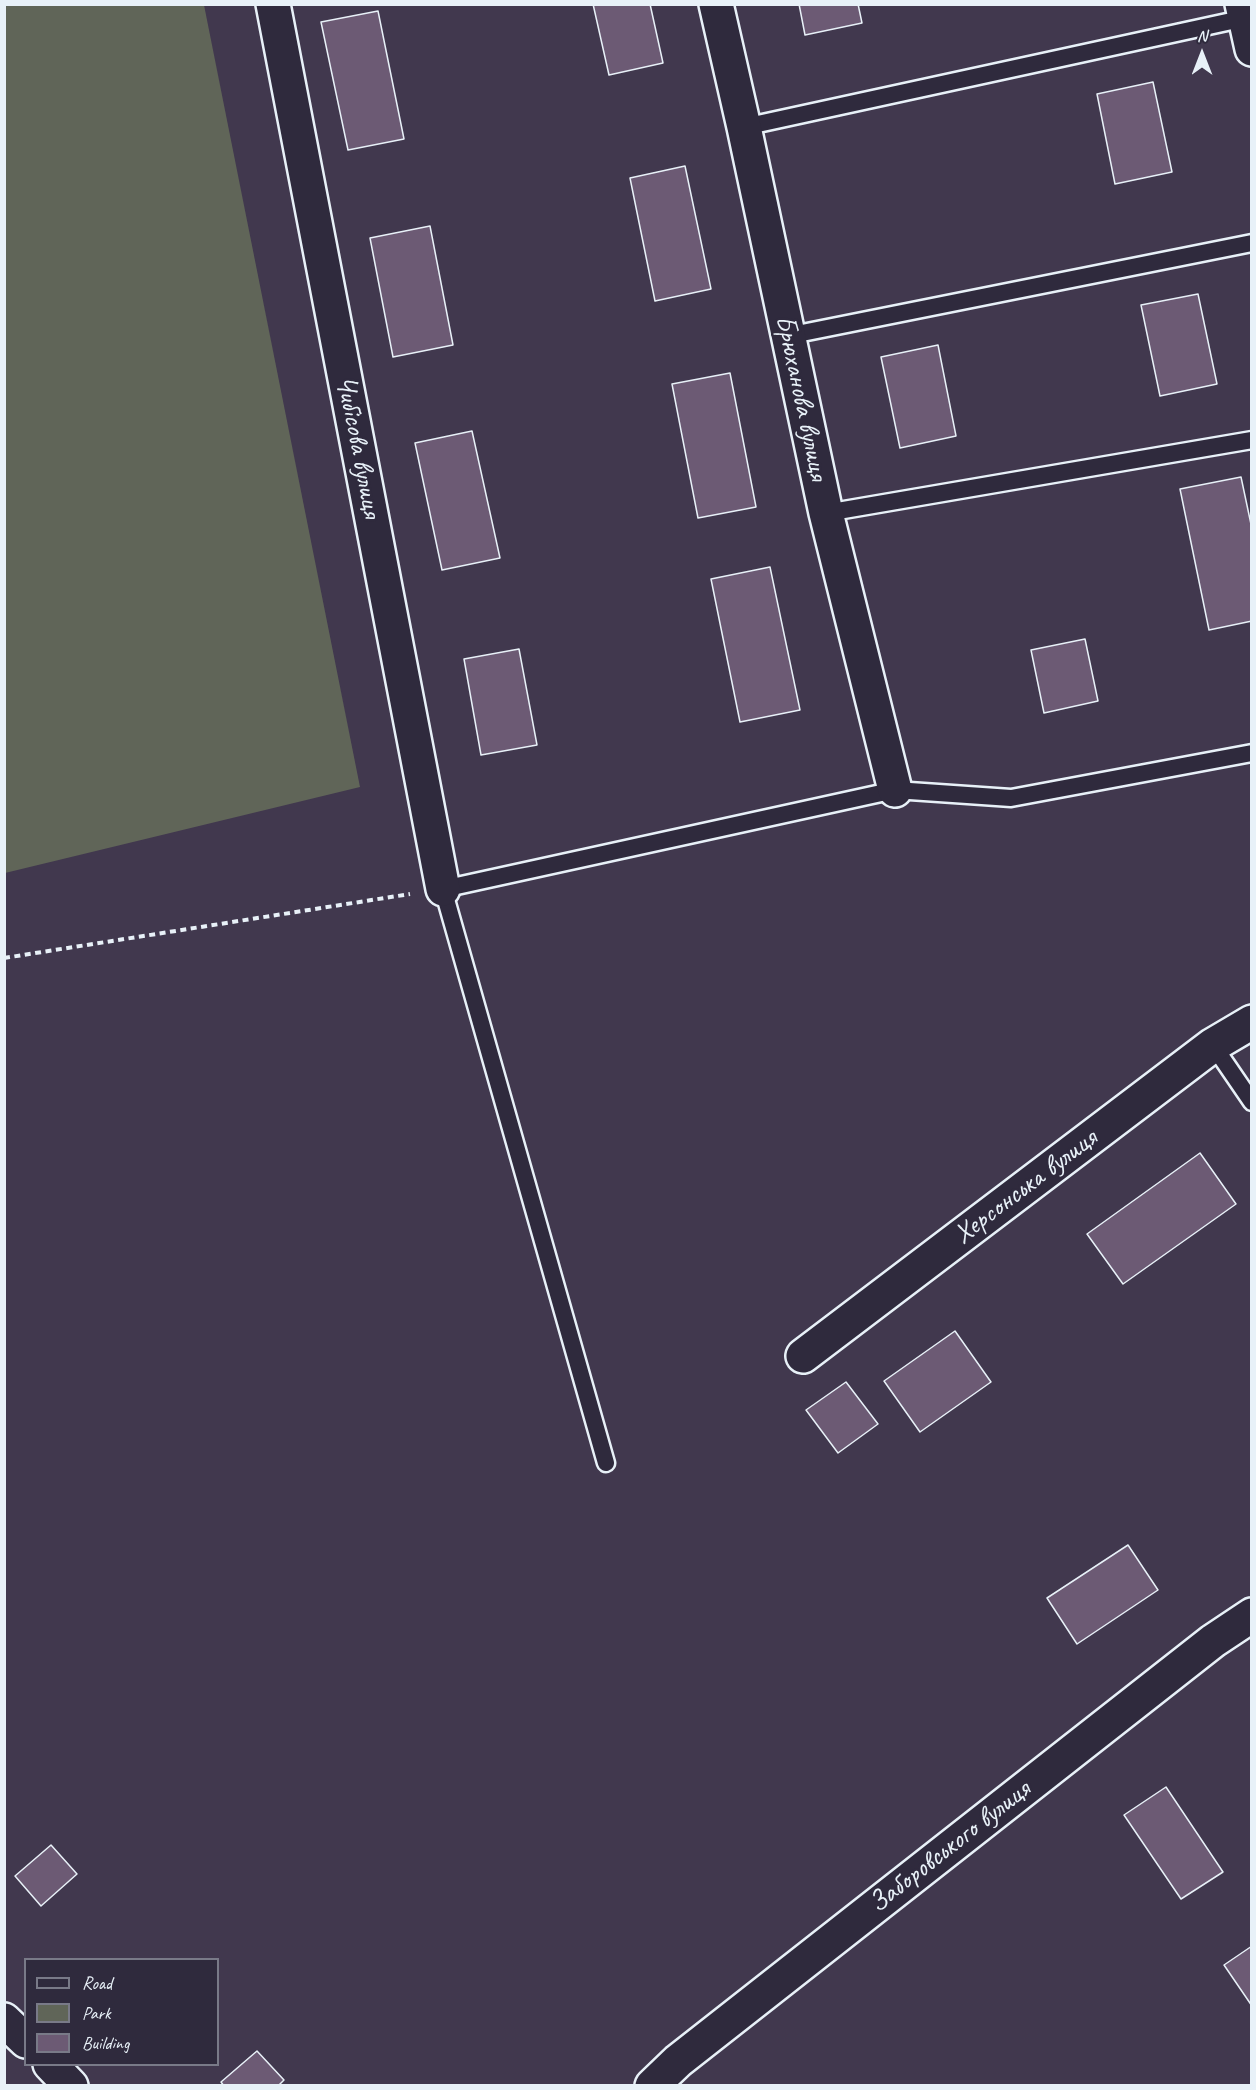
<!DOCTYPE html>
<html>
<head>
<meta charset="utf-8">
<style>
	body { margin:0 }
	#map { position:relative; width:1256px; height:2090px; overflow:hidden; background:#41384e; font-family:Caveat,sans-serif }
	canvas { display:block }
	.frame { position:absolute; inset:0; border:6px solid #e8f1f8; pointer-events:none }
	.legend { position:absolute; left:24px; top:1958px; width:195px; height:108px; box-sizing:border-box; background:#2f2a3d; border:2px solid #797a88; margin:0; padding:8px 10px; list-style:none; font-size:18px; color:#e8f1f8 }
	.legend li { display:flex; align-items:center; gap:12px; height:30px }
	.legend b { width:30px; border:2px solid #797a88 }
	.north { position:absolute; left:1172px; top:24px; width:60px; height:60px; -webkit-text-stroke:4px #2f2a3d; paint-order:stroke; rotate:0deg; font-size:16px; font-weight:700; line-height:24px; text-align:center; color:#e8f1f8 }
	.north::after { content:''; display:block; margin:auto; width:21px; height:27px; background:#e8f1f8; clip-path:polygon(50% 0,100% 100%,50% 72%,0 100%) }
</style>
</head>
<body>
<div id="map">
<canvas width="1256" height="2090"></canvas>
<div class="frame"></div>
<ul class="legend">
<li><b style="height:8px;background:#2f2a3d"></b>Road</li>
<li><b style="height:16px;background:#606558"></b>Park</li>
<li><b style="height:16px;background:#6c5a74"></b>Building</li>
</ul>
<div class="north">N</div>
</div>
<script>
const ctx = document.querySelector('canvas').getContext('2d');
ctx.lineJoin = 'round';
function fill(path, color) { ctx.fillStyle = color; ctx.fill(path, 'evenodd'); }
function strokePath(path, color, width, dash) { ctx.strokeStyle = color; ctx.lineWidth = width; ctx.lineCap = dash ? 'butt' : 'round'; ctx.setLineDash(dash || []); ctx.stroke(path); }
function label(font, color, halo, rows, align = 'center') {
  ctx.font = font + ' Caveat,sans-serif'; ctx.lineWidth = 5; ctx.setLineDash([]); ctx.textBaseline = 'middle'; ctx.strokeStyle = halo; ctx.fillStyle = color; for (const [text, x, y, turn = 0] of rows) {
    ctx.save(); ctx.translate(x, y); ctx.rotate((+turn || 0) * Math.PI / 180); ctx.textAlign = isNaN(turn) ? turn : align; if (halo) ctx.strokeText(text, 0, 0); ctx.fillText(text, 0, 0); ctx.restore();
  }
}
fill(new Path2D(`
	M4 5H204L360 787 5 873Z`), '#606558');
const building = new Path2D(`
	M593 4H650L663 63 609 75Z
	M799 4H858L862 23 805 35Z
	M378 11 404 139 348 150 321 22Z
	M1153 82 1172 172 1115 184 1097 94Z
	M685 166 711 289 655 301 630 178Z
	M430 226 453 345 393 357 370 238Z
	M1198 294 1217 384 1160 396 1141 305Z
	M938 345 956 436 900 448 881 357Z
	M730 373 756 507 698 518 672 384Z
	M472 431 500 558 442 570 415 443Z
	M1241 477 1252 529V621L1209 630 1180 489Z
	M770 567 800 710 740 722 711 579Z
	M1085 639 1098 701 1044 713 1031 650Z
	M519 649 537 745 481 755 464 659Z
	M1200 1153 1236 1204 1123 1284 1087 1234Z
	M955 1331 991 1382 920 1432 884 1381Z
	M846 1382 878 1424 838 1453 806 1410Z
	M1128 1545 1158 1590 1077 1644 1047 1598Z
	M1166 1787 1223 1872 1181 1899 1124 1815Z
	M51 1845 77 1874 41 1906 15 1876Z
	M1252 1946V2006L1224 1965Z
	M257 2051 284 2080 278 2086H224L221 2082Z`);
fill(building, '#6c5a74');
strokePath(building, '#e8f1f8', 1.5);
const service = new Path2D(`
	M744 127 1250 17
	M787 336 1252 243
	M826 513 1252 440
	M1213 1045 1252 1102
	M606 1463 443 889 895 790 1011 798 1252 753`);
const minor = new Path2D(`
	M273 4 443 889
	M716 4 744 127 826 513 895 790
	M1242 4 1252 49
	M803 1356 1213 1045 1252 1022
	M4 2020 26 2041
	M50 2064 71 2086`);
const secondary = new Path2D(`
	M652 2086 678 2061 1213 1641 1252 1615`);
strokePath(service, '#e8f1f8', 21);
strokePath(minor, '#e8f1f8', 38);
strokePath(secondary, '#e8f1f8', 38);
strokePath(new Path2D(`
	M4 958 410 894`), '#e8f1f8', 4, [6, 4.5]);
strokePath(service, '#2f2a3d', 16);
strokePath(minor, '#2f2a3d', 33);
strokePath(secondary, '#2f2a3d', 33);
label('28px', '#e8f1f8', '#2f2a3d', [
	["Брюханова вулиця",801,398,78],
	["Чибісова вулиця",358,447,79],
	["Херсонська вулиця",1026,1187,-37],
	["Заборовського вулиця",950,1847,-38]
]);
</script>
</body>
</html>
